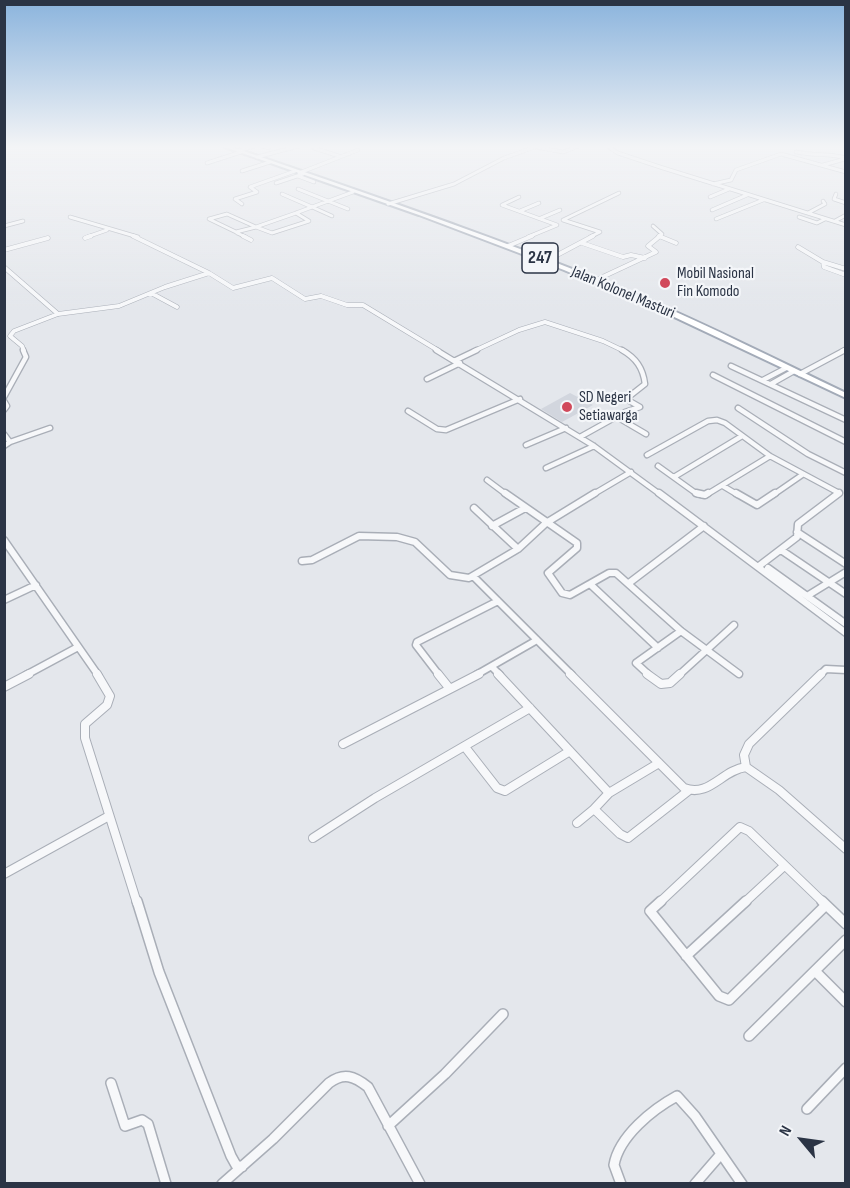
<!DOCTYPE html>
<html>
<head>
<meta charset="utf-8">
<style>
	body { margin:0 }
	#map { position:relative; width:850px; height:1188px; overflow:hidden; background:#e4e7ec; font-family:"Sofia Sans Condensed",sans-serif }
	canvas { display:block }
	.frame { position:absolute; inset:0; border:6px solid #2b3445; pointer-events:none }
	.north { position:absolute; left:772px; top:1110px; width:60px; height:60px; -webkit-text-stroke:4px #f4f6f9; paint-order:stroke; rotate:299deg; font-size:16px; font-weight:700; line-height:24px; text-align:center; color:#2b3445 }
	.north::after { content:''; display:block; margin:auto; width:21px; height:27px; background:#2b3445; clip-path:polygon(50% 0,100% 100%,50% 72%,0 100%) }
</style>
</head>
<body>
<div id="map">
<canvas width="850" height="1188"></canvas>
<div class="frame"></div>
<div class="north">N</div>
</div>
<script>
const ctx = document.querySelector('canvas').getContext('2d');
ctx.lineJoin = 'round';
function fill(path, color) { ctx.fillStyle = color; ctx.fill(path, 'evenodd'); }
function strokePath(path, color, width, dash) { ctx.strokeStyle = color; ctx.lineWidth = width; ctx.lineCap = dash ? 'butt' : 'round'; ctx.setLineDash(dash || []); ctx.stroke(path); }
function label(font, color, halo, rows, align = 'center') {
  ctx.font = font + ' "Sofia Sans Condensed",sans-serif'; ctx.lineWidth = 4.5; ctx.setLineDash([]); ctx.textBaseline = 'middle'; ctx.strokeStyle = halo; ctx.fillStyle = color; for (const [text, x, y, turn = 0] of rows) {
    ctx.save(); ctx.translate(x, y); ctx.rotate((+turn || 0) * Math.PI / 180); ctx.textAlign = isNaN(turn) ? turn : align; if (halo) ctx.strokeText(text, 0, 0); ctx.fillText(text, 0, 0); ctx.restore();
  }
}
fill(new Path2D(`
	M570 393 593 405 562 422 541 409Z`), '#d2d6de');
const streetFar5 = new Path2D(`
	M262 146 269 148
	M316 146 314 148 339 156
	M607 146 618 153 660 167 846 225
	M238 151 254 146
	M796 152C814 156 829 153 846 158
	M257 157 299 146
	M207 163 241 152
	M823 165 845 159
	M242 171 270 162
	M299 173 358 150
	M298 176 314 182
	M276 183 303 174
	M713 184 731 180 736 170 781 154 846 172
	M298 189 348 209
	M282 194 312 207 353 192
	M836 194 834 199 846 203
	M519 197 502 205 557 225 528 237
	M710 197 729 189
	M242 204 235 199 257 192 250 187 295 171
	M388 204 454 184 504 158 535 147 563 152 579 146
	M712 210 747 195
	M520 211 539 203
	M296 213 312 207 332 216
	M808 213 825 204 823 201
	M227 214 256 227 236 232 209 219Z
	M70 217 138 237
	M799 217 817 223 825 219
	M541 218 560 210
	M716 219 763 200
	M835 221 846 215
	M4 226 23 221
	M653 226 662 234 658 237
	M256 227 272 233 309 221 296 213
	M256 227 296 213
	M237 233 246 237
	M659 236 662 237
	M87 237 107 230
	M590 237 600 232 563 220 619 193`);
const streetFar4 = new Path2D(`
	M133 236 209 273
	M243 236 251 240
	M659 236 676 243
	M85 238 91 236
	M582 243 623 257 631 255 645 258
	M508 246 532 236
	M798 247 823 262 846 269
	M4 250 48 238
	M546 261 593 236
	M823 262 824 267 846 275
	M4 267 58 314
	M596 280 656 252 648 246 660 236
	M151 293 177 307
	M24 351 22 346 10 336 14 331 58 314 119 306 165 287 209 273 233 288 272 278 305 299 321 296 347 305H363L439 351
	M474 351 519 330 545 322 603 341 624 351
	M842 351 846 349`);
const streetFar3 = new Path2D(`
	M436 350 594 446 661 495
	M622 350C636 358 643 368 645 384L626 399
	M456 360 477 350
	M731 366 846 420
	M800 374 845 350
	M713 375 846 442
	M427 379 460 363
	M763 380 786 368
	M771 384 794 371
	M4 397 26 357 23 350
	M4 401 7 406 4 410
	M738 408 808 454 846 473
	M408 411 437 429 446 430 520 399
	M617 417 646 434
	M4 434 10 442 4 446
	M580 437 625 412 640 407 626 399
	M10 442 50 428
	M526 445 566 428
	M647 455 708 421 717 420 725 423 770 456 839 493
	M658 466 697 494 702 495
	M546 468 594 446
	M674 477 742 436
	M487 480 507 495
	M723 486 738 495
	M592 495 631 472
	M706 495 770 456
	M773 495 802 475
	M837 495 839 493`);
const streetFar2 = new Path2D(`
	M505 493 577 543V548L548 573 562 593 570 595 609 573H616L681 631 739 674
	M659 493 846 633
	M696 493 705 495 708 493
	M736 493 757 505 775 493
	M474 508 518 549
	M492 526 525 508
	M797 532 846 564
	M4 540 98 675
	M781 550 846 594
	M302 561 312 560 359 536 397 537 415 542 450 575 469 578 518 549 546 523 595 493
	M759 566 797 537 798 524 839 493
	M768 568 846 624
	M473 576 572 675
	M629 583 704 526
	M590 584 658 648
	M807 596 846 572
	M4 600 36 585
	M492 667 500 675
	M26 675 78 647
	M439 675 416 645 417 642 498 601
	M476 675 537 640
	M649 675 636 663 681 631
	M679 675 734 625
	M820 675 826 669 846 670`);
const streetFar1 = new Path2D(`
	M97 674 110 696 107 705 85 724V738L137 903
	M438 674 450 689
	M498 674 609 793
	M570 674 684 788C709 798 722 770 746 767L779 790 846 849
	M647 674 661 684 670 683 680 674
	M4 687 29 674
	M343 744 479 674
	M465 747 497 788 505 791 570 751
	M659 763 609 793 594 809 620 834 628 838 688 791
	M746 767 744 755 749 744 821 674
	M577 823 594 809
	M313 838 375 798 530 708
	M4 874 109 816
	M659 903 740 827 749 831 824 903
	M744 903 784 866`);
const street = new Path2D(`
	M137 901 159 972 231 1156 236 1165 242 1167
	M661 901 650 911 719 996 729 1000 826 905
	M822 901 846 924
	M686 956 746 901
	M816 972 846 1002
	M749 1036 846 940
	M111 1083 125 1126 142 1120 148 1124 166 1184
	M807 1109 846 1068
	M388 1126 445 1074 503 1014
	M222 1184 273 1139 329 1083C344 1072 354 1076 368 1087L420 1184
	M621 1184 614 1165C619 1136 653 1109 677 1096L695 1116 742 1184
	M695 1184 721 1154`);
const primary = new Path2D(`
	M222 146H229C368 194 508 241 644 298 712 327 779 361 846 393V398L670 315 564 270 419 215Z`);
strokePath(streetFar5, '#a9aeb7', 4.5);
strokePath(streetFar4, '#a9aeb7', 5);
strokePath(streetFar3, '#a9aeb7', 7);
strokePath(streetFar2, '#a9aeb7', 9);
strokePath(streetFar1, '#a9aeb7', 10);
strokePath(street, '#a9aeb7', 12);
strokePath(primary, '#a3abb8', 4);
strokePath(streetFar5, '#f7f8fa', 3);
strokePath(streetFar4, '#f7f8fa', 4);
strokePath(streetFar3, '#f7f8fa', 4.5);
strokePath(streetFar2, '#f7f8fa', 6);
strokePath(streetFar1, '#f7f8fa', 8);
strokePath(street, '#f7f8fa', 9);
fill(primary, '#fff');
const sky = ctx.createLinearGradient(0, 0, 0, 312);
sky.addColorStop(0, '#8bb4dd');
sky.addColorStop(0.47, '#f3f4f6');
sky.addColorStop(1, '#f3f4f600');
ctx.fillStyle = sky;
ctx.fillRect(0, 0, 850, 312);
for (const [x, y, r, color] of [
	[665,283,6,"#d1495b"],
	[567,407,6,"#d1495b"]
]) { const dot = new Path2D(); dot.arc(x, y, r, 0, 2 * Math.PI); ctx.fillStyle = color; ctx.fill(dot); strokePath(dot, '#f4f6f9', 2); }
label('16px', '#2b3445', '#f4f6f9', [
	["Mobil Nasional",677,274],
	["Fin Komodo",677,292],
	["SD Negeri",579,398],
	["Setiawarga",579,416]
], 'left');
label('16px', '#2b3445', '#f4f6f9', [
	["Jalan Kolonel Masturi",623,293,23]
]);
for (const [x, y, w] of [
	[540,258,36]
]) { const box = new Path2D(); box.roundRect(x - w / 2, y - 15, w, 30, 4.5); ctx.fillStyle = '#f4f6f9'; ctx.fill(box); strokePath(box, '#2b3445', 1.5); }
label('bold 18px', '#2b3445', null, [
	["247",540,258]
]);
</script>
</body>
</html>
